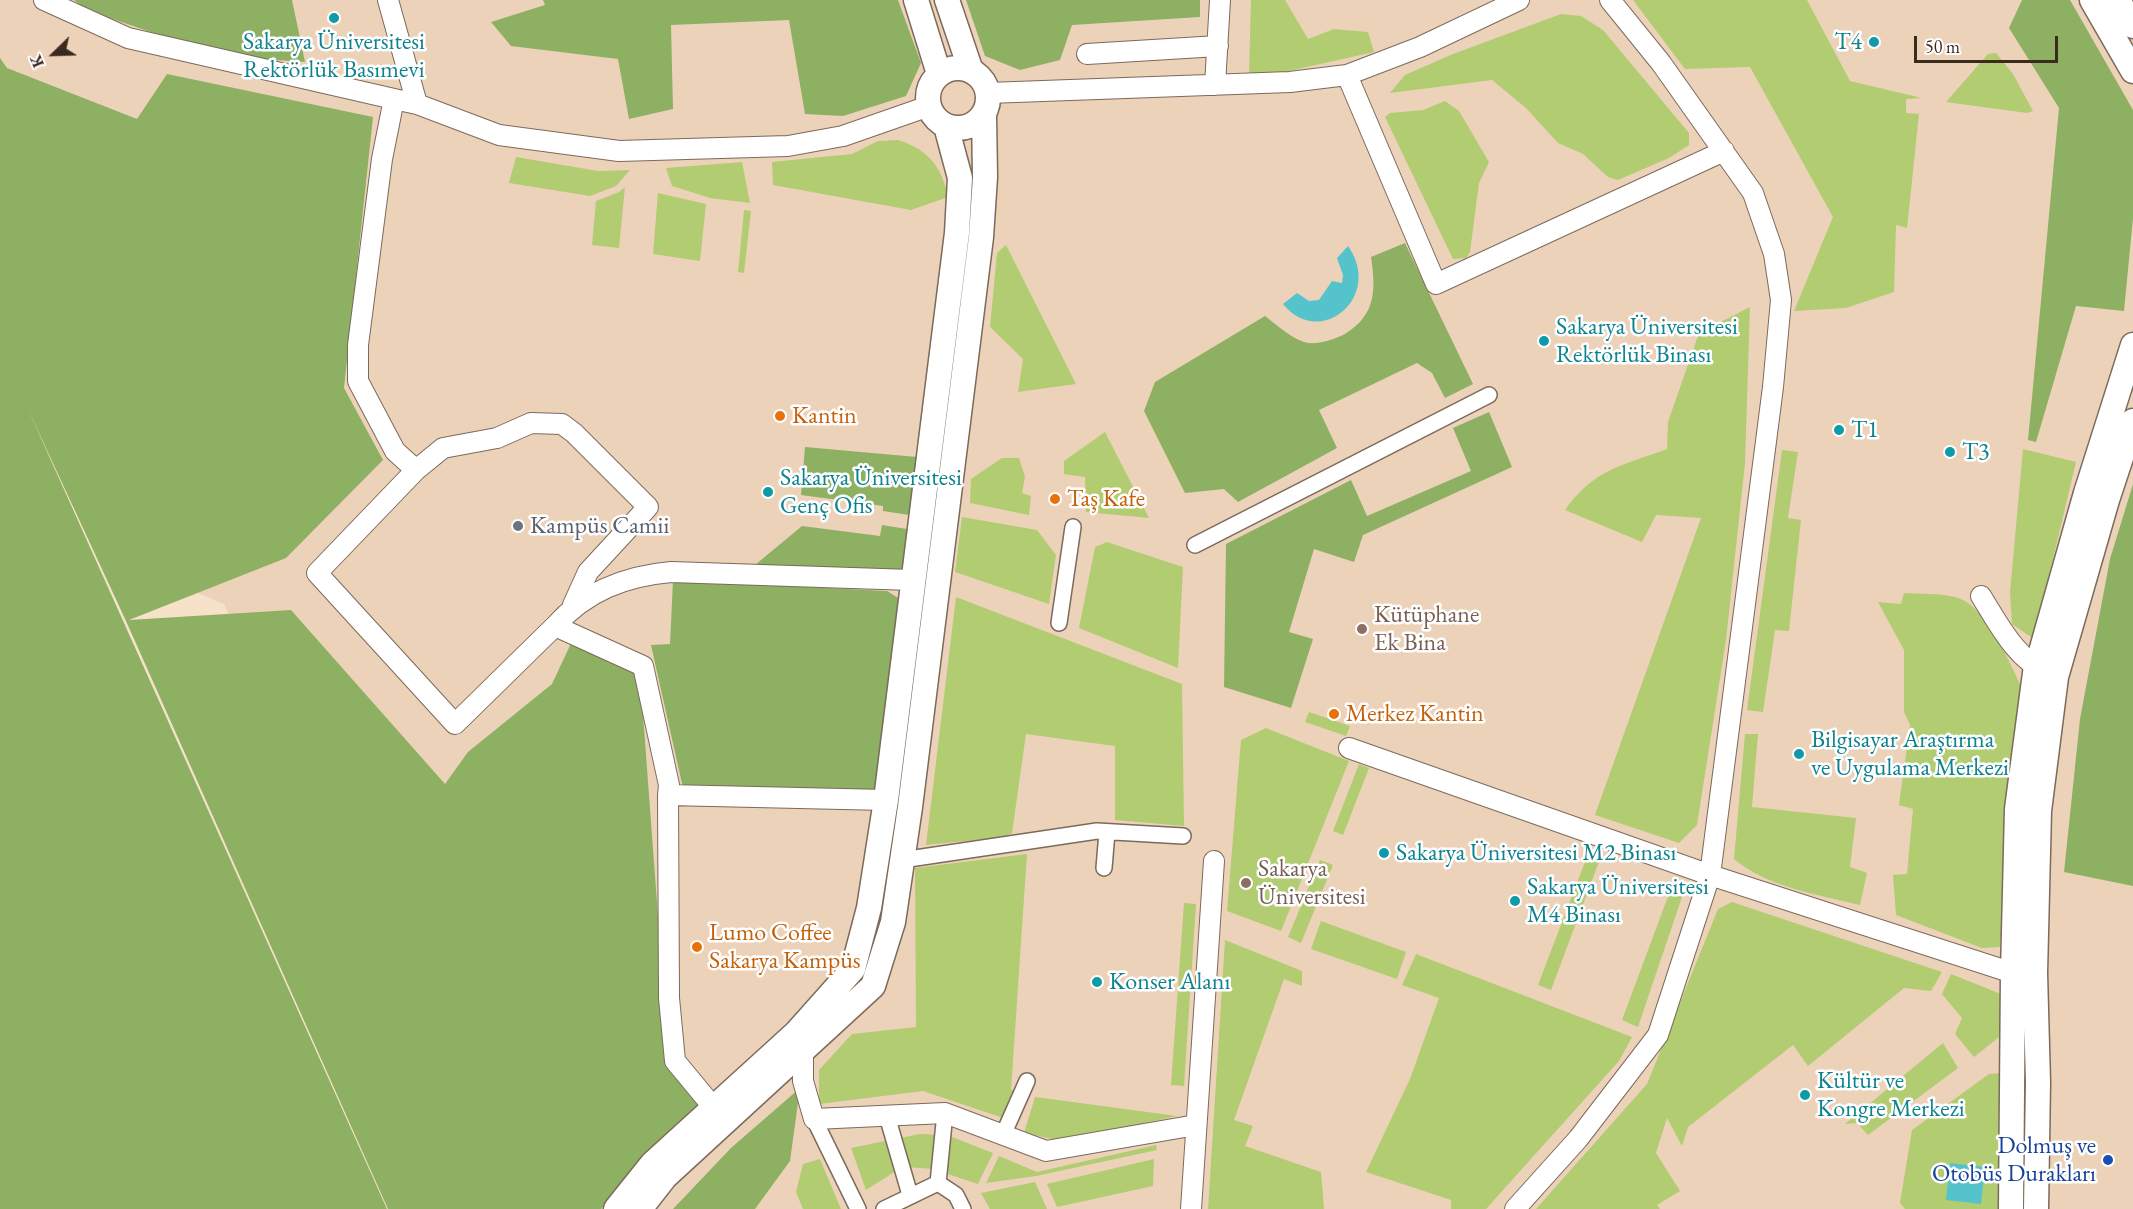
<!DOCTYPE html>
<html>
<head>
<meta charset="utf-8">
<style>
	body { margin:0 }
	#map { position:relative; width:2133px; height:1209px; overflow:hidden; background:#f6e1c9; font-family:"EB Garamond",serif }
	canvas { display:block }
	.north { position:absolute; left:24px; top:24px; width:60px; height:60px; -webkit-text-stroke:4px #fff; paint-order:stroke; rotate:247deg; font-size:16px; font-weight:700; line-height:24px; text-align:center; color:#3b2a1e }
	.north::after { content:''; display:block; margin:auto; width:21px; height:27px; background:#3b2a1e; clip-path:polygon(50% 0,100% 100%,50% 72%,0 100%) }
	.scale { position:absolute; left:1914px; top:36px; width:144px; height:27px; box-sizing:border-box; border:3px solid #3b2a1e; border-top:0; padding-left:8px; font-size:18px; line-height:21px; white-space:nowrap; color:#3b2a1e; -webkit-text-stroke:4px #fff; paint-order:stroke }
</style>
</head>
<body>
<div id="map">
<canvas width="2133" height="1209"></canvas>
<div class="north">K</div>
<div class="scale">50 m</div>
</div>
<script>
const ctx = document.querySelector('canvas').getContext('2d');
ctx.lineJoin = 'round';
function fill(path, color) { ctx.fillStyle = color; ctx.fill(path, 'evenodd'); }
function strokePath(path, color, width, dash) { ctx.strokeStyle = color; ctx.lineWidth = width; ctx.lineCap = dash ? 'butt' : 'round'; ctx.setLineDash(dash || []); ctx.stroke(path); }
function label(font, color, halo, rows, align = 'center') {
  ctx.font = font + ' "EB Garamond",serif'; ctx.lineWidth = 5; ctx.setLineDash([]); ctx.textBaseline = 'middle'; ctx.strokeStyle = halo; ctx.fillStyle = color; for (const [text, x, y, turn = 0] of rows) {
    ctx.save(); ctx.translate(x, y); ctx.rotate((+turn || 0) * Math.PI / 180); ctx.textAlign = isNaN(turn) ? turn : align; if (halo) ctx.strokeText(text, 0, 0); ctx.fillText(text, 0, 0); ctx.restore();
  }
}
fill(new Path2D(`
	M0 0H2133V1209H481L493 1162 224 604 105 554 0 334Z`), '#edd2ba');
fill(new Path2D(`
	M1251 0H1285L1308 39 1334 29 1368 32 1374 52 1271 75 1249 76Z
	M1633 0H1807L1850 81 1922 98 1906 99V113L1919 114 1907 228 1896 225 1894 292 1846 308 1794 311 1833 217 1750 67 1685 69Z
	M1561 14 1581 16 1603 30 1689 133V145L1669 158 1618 180 1608 177 1583 154 1558 143 1526 108 1492 80 1390 93 1405 75 1453 54Z
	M1996 53 2013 74 2033 111 2027 113 1946 102 1988 54Z
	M1445 101 1459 111 1489 162 1479 183 1470 252 1466 258 1453 259 1385 117 1390 113 1423 110Z
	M898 140C927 149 942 166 948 197L911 210 773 185 772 162 852 154 878 141Z
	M516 157 598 171 630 170 616 186 590 196 509 183Z
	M742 162 750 203 710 198 672 186 666 168Z
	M625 187 619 248 592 245 596 201 619 192Z
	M658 193 706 204 700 261 653 254Z
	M744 210 751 211 744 273 738 272Z
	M1006 245 1076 384 1018 392 1023 359 990 327 997 253Z
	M1750 307 1745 463 1726 640 1697 825 1679 843 1595 815 1701 518 1656 515 1642 542 1565 510C1595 468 1622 466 1667 449L1668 422 1699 333Z
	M1105 432 1149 518 1086 512 1085 477 1064 474V461Z
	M2023 449 2076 462 2034 639 2012 624 2010 592Z
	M1782 450 1798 452 1788 518 1801 520 1789 631 1775 630 1763 712 1747 710Z
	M1002 458H1019L1025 477 1022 493 1031 496 1029 515 970 503 971 479Z
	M962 517 1037 530 1056 555 1049 604 955 572Z
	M1107 542 1183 567 1178 668 1079 628 1095 547Z
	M1904 593C1920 594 1939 593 1955 597 1984 603 2008 659 2020 684L2000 947 1982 948 1896 915 1893 875 1907 874 1913 809 1899 805 1910 725 1904 712V650L1878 602 1901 604Z
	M956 597 1182 684 1184 826 1115 820V746L1026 734 1012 833 1005 837 926 845Z
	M1309 712 1350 726 1346 736 1305 722Z
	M1266 728 1349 761 1281 931 1227 911 1241 740Z
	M1745 734H1758L1752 807 1856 818 1850 867 1867 873 1860 905C1819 895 1767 887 1734 859Z
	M1359 764 1369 768 1343 835 1333 831Z
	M1027 854 1011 1090 1020 1092 1009 1120 923 1091 819 1104V1070L852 1034 916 1027 915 868Z
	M1588 854 1600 859 1551 990 1538 985Z
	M1320 860 1333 865 1301 943 1288 937Z
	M1676 875 1684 891 1638 1027 1622 1020Z
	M1732 902 1942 972 1931 991 1904 988 1808 1066 1793 1045 1688 1127 1682 1146 1667 1118 1656 1153 1680 1191 1657 1205 1660 1209H1536L1647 1084 1718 909Z
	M1184 903 1196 904 1184 1086 1171 1085Z
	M1321 921 1406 952 1397 979 1311 949Z
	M1225 940 1302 971V986L1284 979 1234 1120 1253 1126 1245 1146 1321 1172 1324 1209H1208Z
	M1416 954 1632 1037 1619 1061 1486 1209H1451V1200L1366 1172 1410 1079 1439 998 1402 985Z
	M1951 974 2001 994 2003 1034 1974 1057 1955 1034 1962 1018 1942 994Z
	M1943 1043 1958 1068 1868 1135 1857 1123 1845 1124Z
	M2002 1073 1999 1209H1905L1900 1203 1912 1130 1989 1074Z
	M1035 1097 1177 1116 1062 1141 1024 1133Z
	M920 1134 941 1135 934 1169 905 1167 900 1138Z
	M952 1137 993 1153 978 1184 942 1172Z
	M885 1141 896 1171 866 1190 851 1148Z
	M1156 1145 1157 1150 1036 1176 986 1183 999 1156 1037 1172Z
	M820 1159 841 1209H803L796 1192 803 1164Z
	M1154 1159 1153 1186 1057 1207 1047 1184Z
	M1035 1182 1047 1209H990L981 1193Z`), '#b2cc71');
fill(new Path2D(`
	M74 0H292L305 62 245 58 192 46 86 10Z
	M543 0H898L921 63 906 96 843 116 805 114 789 20 671 25 673 109 629 119 618 59 511 46 491 22 545 5Z
	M966 0H1200V17L1072 25 1060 60 1020 70 985 56Z
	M2022 0H2070L2133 110V218L2124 311 2076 306 2036 442 2028 440 2059 108 2009 28Z
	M0 58 7 68 137 119 167 74 373 117 344 388 383 460 286 558 129 620 291 610 445 784 468 752 552 684 573 639 640 674 668 1051 702 1101 601 1209H388L126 621 27 407 387 1209H0Z
	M1405 243 1473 384 1445 398 1432 373 1417 363 1319 410 1337 448 1238 502 1224 489 1185 493 1144 411 1155 382 1265 316C1277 325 1294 341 1309 343 1321 344 1335 339 1345 334 1376 315 1376 290 1371 257Z
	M1489 412 1512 467 1363 535 1354 562 1314 549 1289 632 1313 639 1291 708 1224 687 1226 544 1351 480 1367 516 1471 471 1453 428Z
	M805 447 917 457 909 515 883 511V506L801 495Z
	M2133 484V886L2064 872 2080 719 2110 559Z
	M882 525 907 529 901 576 749 570 802 526 880 536Z
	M673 580 887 591 903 601 876 792 683 788 651 645 670 644Z
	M800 1088 790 1161 755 1209H673L731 1148Z`), '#8db063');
fill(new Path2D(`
	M1348 246C1384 297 1320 350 1283 304L1297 293 1309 301 1319 300 1332 281 1342 283 1343 275 1337 258Z
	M1950 1163 1985 1167 1981 1204 1946 1200Z`), '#55c3cb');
const pedestrian = new Path2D(`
	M1195 545 1489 395
	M1059 623 1073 527
	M902 860 1097 831 1183 836
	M1104 868 1107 832
	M887 1116 910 1195
	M814 1119 858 1209
	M1003 1135 1027 1081
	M938 1183 945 1113
	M884 1209 938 1183 956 1195 963 1209`);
const minor = new Path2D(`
	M44 0 128 38 394 99
	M388 0 417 104 499 135 619 151 788 146 843 136 929 106
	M1087 54 1218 46
	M1347 75 1436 284 1724 151
	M1215 85 1220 0
	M988 93 1290 82 1347 75 1420 47 1519 0
	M417 104 394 99 382 159 358 345V381L395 451 416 470 443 448 497 438 531 423 562 424 574 433 648 507 588 572 573 605
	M416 470 317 573 455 724 555 626
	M1981 596C1999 625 2016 659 2048 673
	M1349 748 1710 875 2013 973H2026
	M668 795 669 998 675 1061 714 1108
	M886 800 668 795 669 785 643 666 555 626C586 591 625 576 671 572L912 580
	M799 1040 803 1050V1081L814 1119 945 1113 1046 1151 1196 1125
	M1191 1209 1214 861
	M1515 1209 1578 1139 1658 1035 1710 875 1773 387 1781 300 1774 254 1753 193 1661 63 1610 0`);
const tertiary = new Path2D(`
	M916 0 939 74
	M947 0 971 71
	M2092 0 2133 71
	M2118 0 2133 26
	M928 98a30 30 0 1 1 60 0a30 30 0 1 1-60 0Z
	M616 1209 652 1164 796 1033 853 969 869 908 886 800 957 233 960 178 946 126
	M640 1209 665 1177 873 986 893 922 910 807 981 237 985 177 984 114
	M2011 1209 2013 973 2017 809 2035 673 2086 493 2133 345
	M2036 1209 2038 1082 2035 973 2039 811 2056 677 2107 500 2133 421`);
strokePath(pedestrian, '#7c6a5a', 18);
strokePath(minor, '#7c6a5a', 22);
strokePath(tertiary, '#7c6a5a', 27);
strokePath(pedestrian, '#fff', 15);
strokePath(minor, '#fff', 20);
strokePath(tertiary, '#fff', 24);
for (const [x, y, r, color] of [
	[334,18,6,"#0f9aa8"],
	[1874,42,6,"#0f9aa8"],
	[1544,341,6,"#0f9aa8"],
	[780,416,6,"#e8710a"],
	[1839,430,6,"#0f9aa8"],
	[1950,452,6,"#0f9aa8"],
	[768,492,6,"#0f9aa8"],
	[1055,499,6,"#e8710a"],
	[518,526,6,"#6b7280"],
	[1362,629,6,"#8d6e63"],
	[1334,714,6,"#e8710a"],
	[1799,754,6,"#0f9aa8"],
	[1384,853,6,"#0f9aa8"],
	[1246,883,6,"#8d6e63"],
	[1515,901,6,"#0f9aa8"],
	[697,947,6,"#e8710a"],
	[1097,982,6,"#0f9aa8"],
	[1805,1095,6,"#0f9aa8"],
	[2108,1160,6,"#1a4fb4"]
]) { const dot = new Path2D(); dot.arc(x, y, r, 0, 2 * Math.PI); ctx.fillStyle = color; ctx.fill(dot); strokePath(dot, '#fff', 2); }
label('24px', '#0d838f', '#fff', [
	["Sakarya Üniversitesi",334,42,"center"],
	["Rektörlük Basımevi",334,70,"center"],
	["T4",1862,42,"right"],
	["Sakarya Üniversitesi",1556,327],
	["Rektörlük Binası",1556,355],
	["T1",1851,430],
	["T3",1962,452],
	["Sakarya Üniversitesi",780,478],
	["Genç Ofis",780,506],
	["Bilgisayar Araştırma",1811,740],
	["ve Uygulama Merkezi",1811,768],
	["Sakarya Üniversitesi M2 Binası",1396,853],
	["Sakarya Üniversitesi",1527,887],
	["M4 Binası",1527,915],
	["Konser Alanı",1109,982],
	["Kültür ve",1817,1081],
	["Kongre Merkezi",1817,1109]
], 'left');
label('24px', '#c56008', '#fff', [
	["Kantin",792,416],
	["Taş Kafe",1067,499],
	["Merkez Kantin",1346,714],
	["Lumo Coffee",709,933],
	["Sakarya Kampüs",709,961]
], 'left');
label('24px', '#5b616d', '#fff', [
	["Kampüs Camii",530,526]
], 'left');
label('24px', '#785e54', '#fff', [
	["Kütüphane",1374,615],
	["Ek Bina",1374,643],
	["Sakarya",1258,869],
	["Üniversitesi",1258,897]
], 'left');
label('24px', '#164399', '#fff', [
	["Dolmuş ve",2096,1146],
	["Otobüs Durakları",2096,1174]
], 'right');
</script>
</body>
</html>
